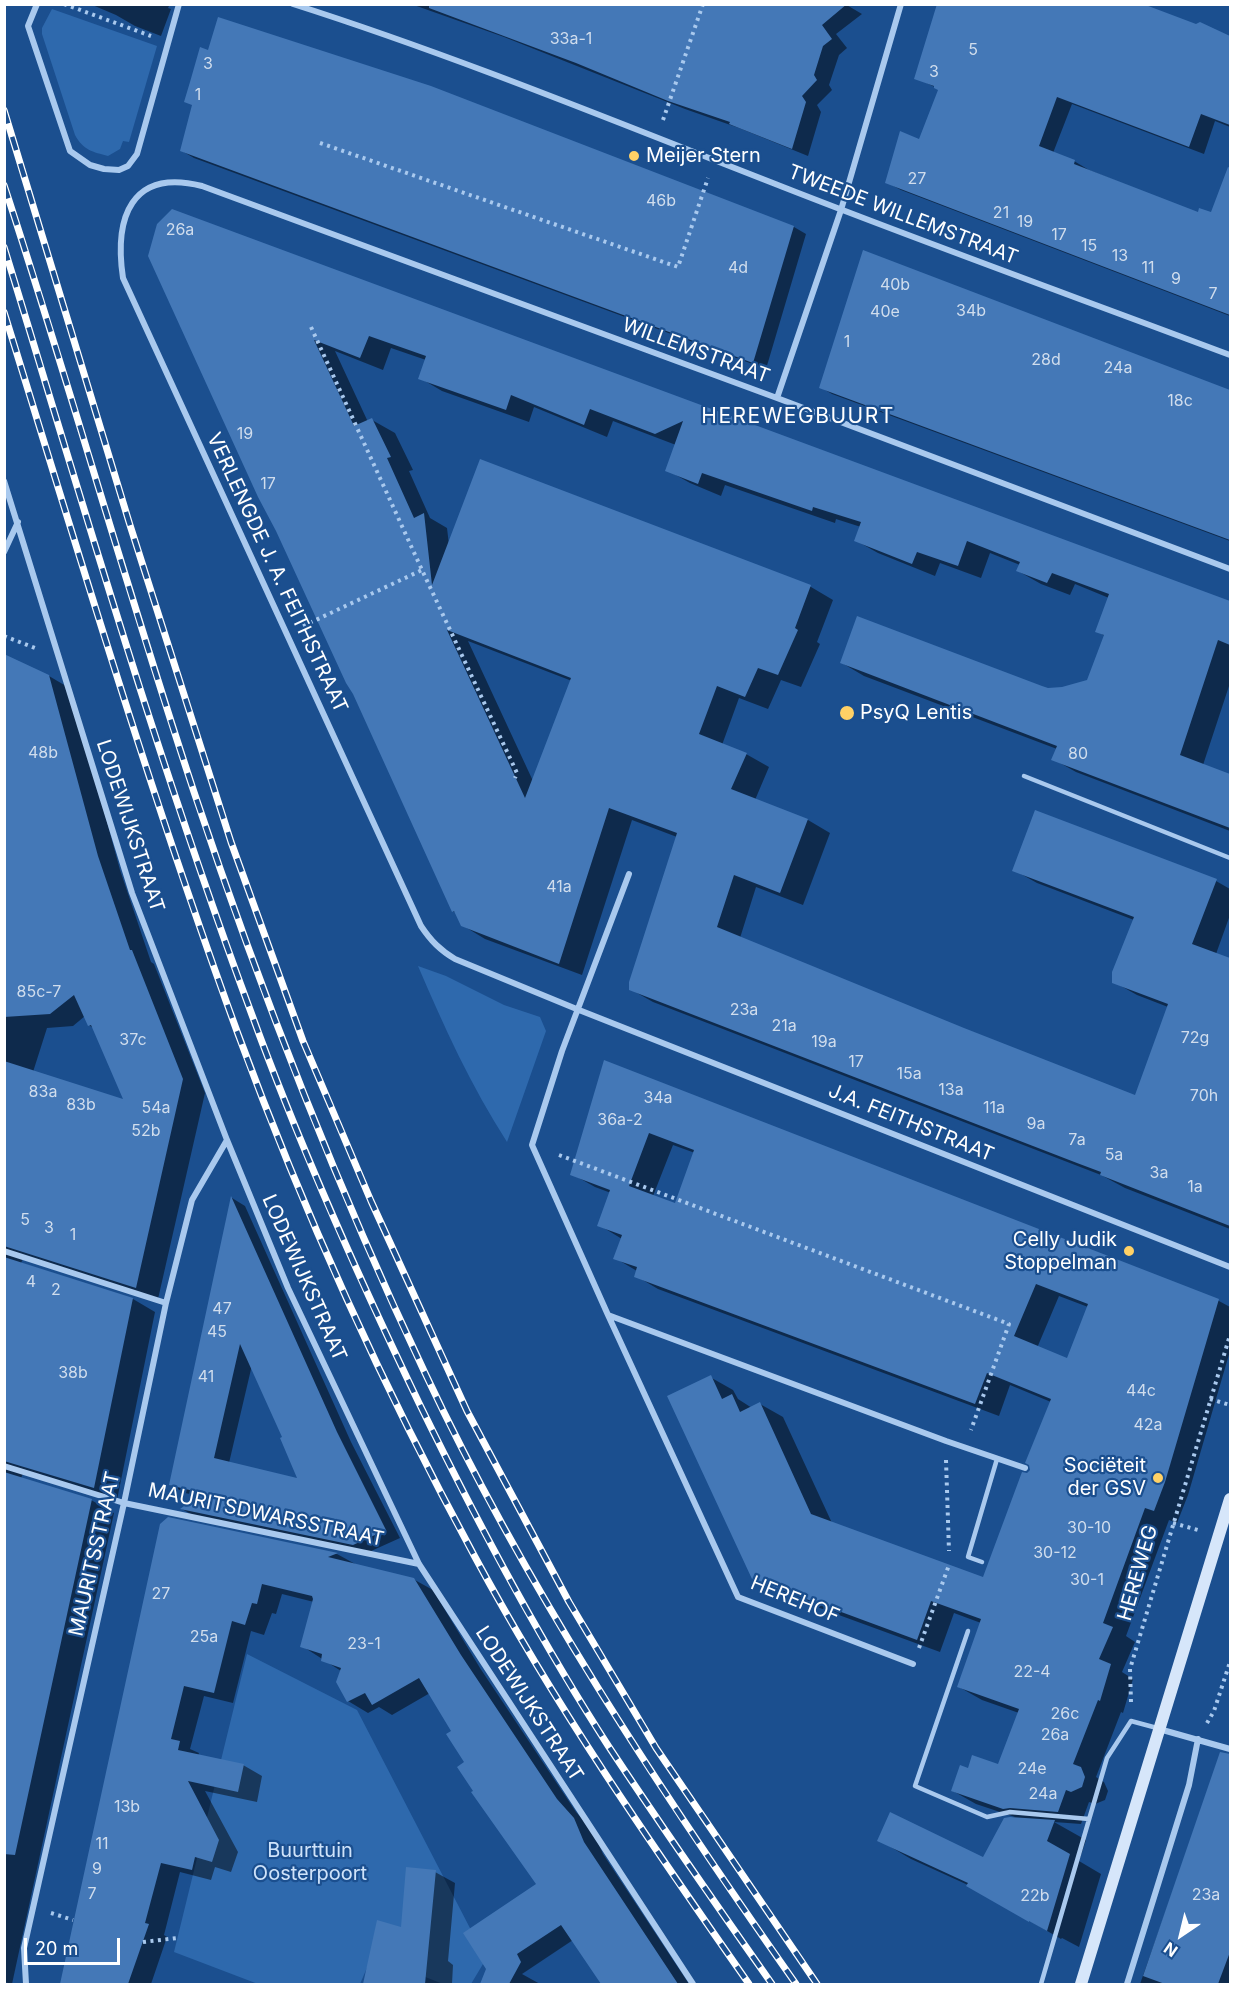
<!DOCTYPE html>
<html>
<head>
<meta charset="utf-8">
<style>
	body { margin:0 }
	#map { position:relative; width:1235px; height:1989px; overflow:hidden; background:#1b4f8f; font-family:Inter,sans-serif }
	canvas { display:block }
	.frame { position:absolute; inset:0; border:6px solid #fff; pointer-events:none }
	.north { position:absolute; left:1151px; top:1905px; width:60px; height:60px; -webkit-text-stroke:4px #1b4f8f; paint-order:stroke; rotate:215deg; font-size:16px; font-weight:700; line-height:24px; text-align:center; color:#fff }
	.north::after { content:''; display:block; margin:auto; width:21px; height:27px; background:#fff; clip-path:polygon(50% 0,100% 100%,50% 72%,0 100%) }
	.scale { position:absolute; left:24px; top:1938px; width:96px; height:27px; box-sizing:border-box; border:3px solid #fff; border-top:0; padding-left:8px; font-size:18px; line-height:21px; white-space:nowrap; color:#fff; -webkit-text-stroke:4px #1b4f8f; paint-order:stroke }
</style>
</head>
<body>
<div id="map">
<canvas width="1235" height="1989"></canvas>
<div class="frame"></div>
<div class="north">N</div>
<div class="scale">20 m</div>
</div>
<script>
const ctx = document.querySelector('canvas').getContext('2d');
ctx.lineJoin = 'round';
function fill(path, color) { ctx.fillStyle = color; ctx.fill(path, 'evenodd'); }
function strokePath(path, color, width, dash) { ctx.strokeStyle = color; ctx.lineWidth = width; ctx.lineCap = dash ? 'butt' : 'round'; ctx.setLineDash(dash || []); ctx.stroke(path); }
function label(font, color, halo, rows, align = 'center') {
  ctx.font = font + ' Inter,sans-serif'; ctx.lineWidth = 4.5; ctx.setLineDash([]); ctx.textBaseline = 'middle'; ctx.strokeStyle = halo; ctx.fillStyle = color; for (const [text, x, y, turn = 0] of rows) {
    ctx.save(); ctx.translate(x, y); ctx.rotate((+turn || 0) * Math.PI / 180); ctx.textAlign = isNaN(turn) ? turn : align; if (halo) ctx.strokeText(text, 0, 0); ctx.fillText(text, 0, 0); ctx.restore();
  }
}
fill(new Path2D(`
	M52 9 157 46 129 142 123 141 120 149 108 156C93 152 83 150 75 135L42 34V28Z
	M418 966 446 976 504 1005 540 1017 546 1031 507 1142C471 1086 444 1027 418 966Z
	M247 1654 357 1710 486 1959 471 1984H443L372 1956 360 1984H258L174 1952Z`), '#2e69ad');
fill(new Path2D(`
	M90 4H170L168 8 171 9 161 36 135 26 116 15Z
	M411 4H845L862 14 836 34 847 48 839 55 829 85 832 90 817 105 821 112 808 156 739 128 685 109 504 37Z
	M1200 24 1230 38V127L1215 121 1204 154 1072 104 1053 153 1074 161 1089 170 1199 214H1212L1224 199 1230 181V316L901 190 886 182 920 141 939 89 916 78Z
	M193 105 794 227 806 234 766 369 194 158 182 151Z
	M172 211 1230 604V683L1203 765 1230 775V831L1076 772 1053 759 1057 749 864 676 842 663 1048 689 1062 688 1088 681 1105 636 1097 631 1109 598 1075 584 1070 595 1041 584 1018 571 1020 565 990 553 981 578 940 563 935 576 878 553 855 540 861 527 836 519 835 523 725 485 721 496 690 483 667 470 676 445 613 421 607 437 534 407 529 422 442 391 420 378 426 360 391 348 383 370 335 351 368 422 372 420 395 433 413 470 409 471 430 518 447 528 449 545 481 461 811 587 833 600 817 642 820 644 801 687 781 680 768 709 739 698 722 745 746 754 769 767 755 800 808 820 830 833 803 905 756 887 740 938 963 1029 1136 1097 1168 1007 1137 995 1114 982 1134 920 1037 883 1014 870 1216 881 1230 889V915L1216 954 1230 960V1229L1125 1188 1101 1175 653 1002 630 989 677 837 632 820 582 975 485 939 462 925 456 913 453 911ZM468 641 572 681 533 781Z
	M864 252 1230 392V541L832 394 820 387Z
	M4 656 49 676 71 689 120 870 151 962 154 964 205 1093 158 1299 23 1259 21 1263 133 1299 155 1312 117 1500 23 1474 21 1478 91 1500 114 1513 12 1984 4 1982ZM85 1016 89 1025 93 1028 125 1101 33 1072 47 1028 73 1026Z
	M605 1062 1219 1301 1230 1307V1351L1188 1495 1177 1523 1169 1520 1126 1636 1135 1642 1122 1672 1133 1679 1123 1713 1121 1712 1096 1777 1104 1782 1108 1791 1105 1800 1095 1804 1089 1802 1081 1824 1054 1822 1086 1840 1079 1861 1101 1874 1079 1947 1062 1938 1061 1939 968 1885 911 1859 879 1840 983 1859 1005 1819 1015 1817 976 1804 953 1791 969 1769 999 1766 1019 1713 982 1700 959 1687 981 1623 954 1613 940 1652 776 1592 753 1578 710 1377 733 1390 738 1399 752 1408 760 1404 783 1417 832 1523 984 1579 1027 1475 1031 1471V1464L1051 1402 1010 1385 999 1416 658 1289 636 1276 637 1271 615 1258 622 1239 599 1225 611 1193 595 1187 572 1174ZM673 1145 695 1153 676 1205 653 1196ZM1059 1296 1088 1307 1068 1360 1037 1348Z
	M232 1198 245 1206 351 1442 400 1538 369 1552 196 1517 182 1509 200 1496 185 1493 170 1485ZM252 1365 284 1438 299 1481 229 1463Z
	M168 1519 337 1554 357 1565 413 1579 433 1590 480 1668 576 1812 593 1831 603 1854 689 1984H603L573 1940 522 1974 540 1984H481L488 1969 538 1884 466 1763 453 1732 430 1693 392 1715 379 1707 368 1713 348 1701 338 1682 341 1671 302 1646 314 1602 282 1594 276 1614 272 1613 264 1635 251 1631 233 1703 204 1696 190 1749 199 1753 198 1756 243 1765 262 1776 257 1802 205 1791 238 1852 231 1872 215 1867 211 1880 180 1872 164 1935 167 1937 151 1984H61L161 1524Z
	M1212 1781 1230 1785V1984H1140Z
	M435 1872 455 1883 448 1961 453 1965 452 1984H364L378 1922 402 1929Z`), '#0007');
fill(new Path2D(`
	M429 4H847L822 25 832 39 823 46 814 75 817 80 802 96 806 102 792 149 729 124 730 122 668 101 576 63 429 8Z
	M937 4H1143L1196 24 1200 22 1230 36V125L1201 114 1189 147 1057 97 1039 146 1075 160 1074 164 1198 212 1199 208 1211 212 1228 167 1230 168V315L885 183 900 131 919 139 938 90 934 88V86L914 79Z
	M218 17 431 86 794 226 753 363 180 151 192 105 184 102 190 82 200 47 208 50Z
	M172 209 1230 601V645L1218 640 1180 755 1230 774V828L1051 760 1057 746 840 663 857 616 1042 686 1048 688 1062 687 1087 680 1104 635 1095 632 1109 594 1052 573 1047 583 1016 571 1020 562 967 541 958 566 917 552 912 564 854 541 861 522 813 507 812 511 702 473 698 484 665 471 683 421 655 434 590 409 584 425 511 395 506 410 418 379 426 356 369 336 360 358 314 340 354 426 372 418 391 457 387 458 414 518 424 513 432 585 480 459 811 585 795 628 798 630 778 675 758 668 745 697 717 686 699 734 747 753 731 789 808 819 780 893 734 875 717 927 964 1028 1135 1095 1168 1004 1112 983V972L1134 917 1012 871 1035 810 1217 879 1192 944 1230 958V1226L1100 1175 1101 1172 1077 1163 629 990V982L677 833 609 808 559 964 461 926 454 911 452 912 353 694 346 683 276 531 258 497 148 256 157 224ZM447 630 571 678 525 798Z
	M863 250 1230 390V540L819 388Z
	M4 654 49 675 98 856 130 950H132L183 1079 136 1288 4 1246V1061L123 1099 91 1025 88 1026 74 995 50 1014 4 1017Z
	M604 1060 1219 1299 1165 1482 1154 1511 1145 1508 1103 1623 1113 1627 1099 1659 1111 1664 1100 1701 1098 1700 1073 1764 1081 1767 1085 1777 1082 1787 1071 1792 1066 1790 1058 1812 1010 1808 1003 1809 951 1791 960 1765 968 1768 972 1755 998 1764 1019 1709 957 1687 981 1619 931 1601 917 1640 752 1579 667 1396 711 1375 722 1399 732 1394 740 1412 760 1402 811 1514 983 1577 1022 1472 1027 1473 1030 1470 1029 1465 1025 1463 1051 1399 987 1373 975 1404 634 1277 637 1267 613 1259 622 1235 597 1226 610 1190 570 1175ZM649 1133 694 1150 675 1203 629 1186ZM1036 1284 1088 1304 1067 1358 1014 1336Z
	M231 1196 337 1432 386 1530 353 1545 180 1509 202 1493 169 1485ZM240 1344 282 1437 280 1438 297 1478 214 1458Z
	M4 1257 133 1298 94 1488 4 1461Z
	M4 1472 92 1499 15 1855 4 1854Z
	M168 1517 338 1553 328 1557 414 1578 461 1655 557 1799 574 1818 584 1842 678 1984H601L561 1925 517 1954 521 1962 509 1984H480L486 1969 463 1933 536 1884 471 1792 473 1791 457 1767 464 1762 446 1734 451 1731 419 1678 372 1705 365 1693 347 1702 336 1682 341 1668 321 1661 322 1654 300 1647 313 1599 312 1596 262 1584 257 1604 252 1603 245 1625 232 1621 214 1693 184 1686 171 1739 180 1741 178 1750 244 1764 238 1792 188 1781 219 1840 212 1862 195 1857 192 1870 161 1863 145 1923 149 1924 128 1984H60L160 1524Z
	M1220 1752 1230 1754V1952L1218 1984H1165L1143 1976Z
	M890 1812 983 1857 1004 1818 1010 1817 1055 1820 1047 1841 1070 1854 1047 1931 1029 1921V1922L966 1886 968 1883 877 1841Z
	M406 1867 436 1870 425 1984H363L377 1920 401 1927Z`), '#4478b7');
strokePath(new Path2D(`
	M64 4 151 36
	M663 120 703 4
	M320 143 678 267 708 178
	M311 327 422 570 517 773 515 778
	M303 626 422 570
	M4 636 35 648
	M559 1155 1009 1324 971 1430
	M1210 1399 1230 1405
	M946 1460 949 1551
	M1173 1523 1198 1530
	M919 1648 949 1565
	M1131 1702 1130 1669 1230 1335
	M1207 1723 1214 1711 1230 1662
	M51 1913 73 1920
	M143 1942 177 1938`), '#a9c9ee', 4, [3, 4.5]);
strokePath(new Path2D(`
	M1024 776 1230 858
	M982 1562 968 1557 997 1459
	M968 1631 915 1786 987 1817 1010 1812 1089 1819
	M1041 1984 1107 1758 1131 1721 1157 1728`), '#a9c9ee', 4.5);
strokePath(new Path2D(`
	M37 4 28 26 70 151 90 165 104 169 119 170 128 166 137 154 179 4
	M293 4C459 57 621 124 783 187 931 245 1081 299 1230 355
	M777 398 841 210 901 4
	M4 481 132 893 227 1140 288 1288 419 1564 693 1984
	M4 552 18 522
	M1230 569 777 398 202 186C131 168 114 218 123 278L421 926C431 941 440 950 455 959L579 1010 1230 1267
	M629 874 562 1051 532 1145 608 1315 946 1441 1025 1468
	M4 1251 166 1303
	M608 1315 738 1597 913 1664
	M4 1466 124 1503 419 1564
	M1159 1729 1230 1749
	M26 1984 24 1948 124 1503 166 1303 192 1200 227 1140
	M1127 1984 1189 1785 1198 1739`), '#a9c9ee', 6);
strokePath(new Path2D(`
	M1081 1984 1230 1499`), '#d6e6fa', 12);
const rail = new Path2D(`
	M4 110 129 522 231 842 303 1041 371 1201 467 1411 569 1602 656 1748 817 1984
	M4 185C70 386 127 590 194 792 260 990 336 1185 425 1373 527 1590 659 1789 796 1984
	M4 247C83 504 158 763 252 1015 300 1147 358 1276 419 1403 476 1520 538 1637 609 1747 662 1827 717 1906 772 1984
	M4 312C79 554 151 797 238 1034 304 1213 384 1389 475 1557 555 1706 652 1845 749 1984`);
strokePath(rail, '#fff', 7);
strokePath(rail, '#1b4f8f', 4.5, [14]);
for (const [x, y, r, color] of [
	[634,156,6,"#ffd166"],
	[847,713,8,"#ffd166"],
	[1129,1251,6,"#ffd166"],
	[1158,1478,6,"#ffd166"]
]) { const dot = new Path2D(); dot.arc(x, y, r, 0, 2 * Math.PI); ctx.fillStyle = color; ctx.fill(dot); strokePath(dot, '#1b4f8f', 2); }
label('16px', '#d0dded', null, [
	["33a-1",571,39],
	["5",973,50],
	["3",208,64],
	["3",934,72],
	["1",198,95],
	["27",917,179],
	["46b",661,201],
	["21",1001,213],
	["19",1025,222],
	["26a",180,230],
	["17",1059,235],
	["15",1089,246],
	["13",1120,256],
	["4d",738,268],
	["11",1148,268],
	["9",1176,279],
	["40b",895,285],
	["7",1213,294],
	["34b",971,311],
	["40e",885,312],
	["1",847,342],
	["28d",1046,360],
	["24a",1118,368],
	["18c",1180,401],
	["19",245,434],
	["17",268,484],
	["48b",43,753],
	["80",1078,754],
	["41a",559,887],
	["85c-7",39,992],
	["23a",744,1010],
	["21a",784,1026],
	["72g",1195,1038],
	["37c",133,1040],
	["19a",824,1042],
	["17",856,1062],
	["15a",909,1074],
	["13a",951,1090],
	["83a",43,1092],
	["70h",1204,1096],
	["34a",658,1098],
	["83b",81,1105],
	["54a",156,1108],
	["11a",994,1108],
	["36a-2",620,1120],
	["9a",1036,1124],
	["52b",146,1131],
	["7a",1077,1140],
	["5a",1114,1155],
	["3a",1159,1173],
	["1a",1195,1187],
	["5",25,1220],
	["3",49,1228],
	["1",73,1235],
	["4",31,1282],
	["2",56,1290],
	["47",222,1309],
	["45",217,1332],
	["38b",73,1373],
	["41",206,1377],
	["44c",1141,1391],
	["42a",1148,1425],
	["30-10",1089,1528],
	["30-12",1055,1553],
	["30-1",1087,1580],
	["27",161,1594],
	["25a",204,1637],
	["23-1",364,1644],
	["22-4",1032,1672],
	["26c",1065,1714],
	["26a",1055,1735],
	["24e",1032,1769],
	["24a",1043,1794],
	["13b",127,1807],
	["11",102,1844],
	["9",97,1869],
	["7",92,1894],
	["23a",1206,1895],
	["22b",1035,1896]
]);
label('20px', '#fff', '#1b4f8f', [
	["Meijer Stern",646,156],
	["PsyQ Lentis",860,713],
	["Celly Judik",1117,1240,"right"],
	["Stoppelman",1117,1263,"right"],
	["Sociëteit",1146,1466,"right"],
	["der GSV",1146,1489,"right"]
], 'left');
label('20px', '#fff', '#1b4f8f', [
	["TWEEDE WILLEMSTRAAT",903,215,21],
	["WILLEMSTRAAT",696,351,20],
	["VERLENGDE J. A. FEITHSTRAAT",277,573,65],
	["LODEWIJKSTRAAT",130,826,72],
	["J.A. FEITHSTRAAT",911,1123,22],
	["LODEWIJKSTRAAT",304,1278,66],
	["MAURITSDWARSSTRAAT",266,1515,12],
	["MAURITSSTRAAT",95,1554,-77],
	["HEREWEG",1138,1573,-74],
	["HEREHOF",795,1600,22],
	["LODEWIJKSTRAAT",529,1704,57]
]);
label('20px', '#cfe3fa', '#1b4f8f', [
	["Buurttuin",310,1851],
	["Oosterpoort",310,1874]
]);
ctx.letterSpacing = '1.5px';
label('21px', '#fff', '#1b4f8f', [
	["HEREWEGBUURT",798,417]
]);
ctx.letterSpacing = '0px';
</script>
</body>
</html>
